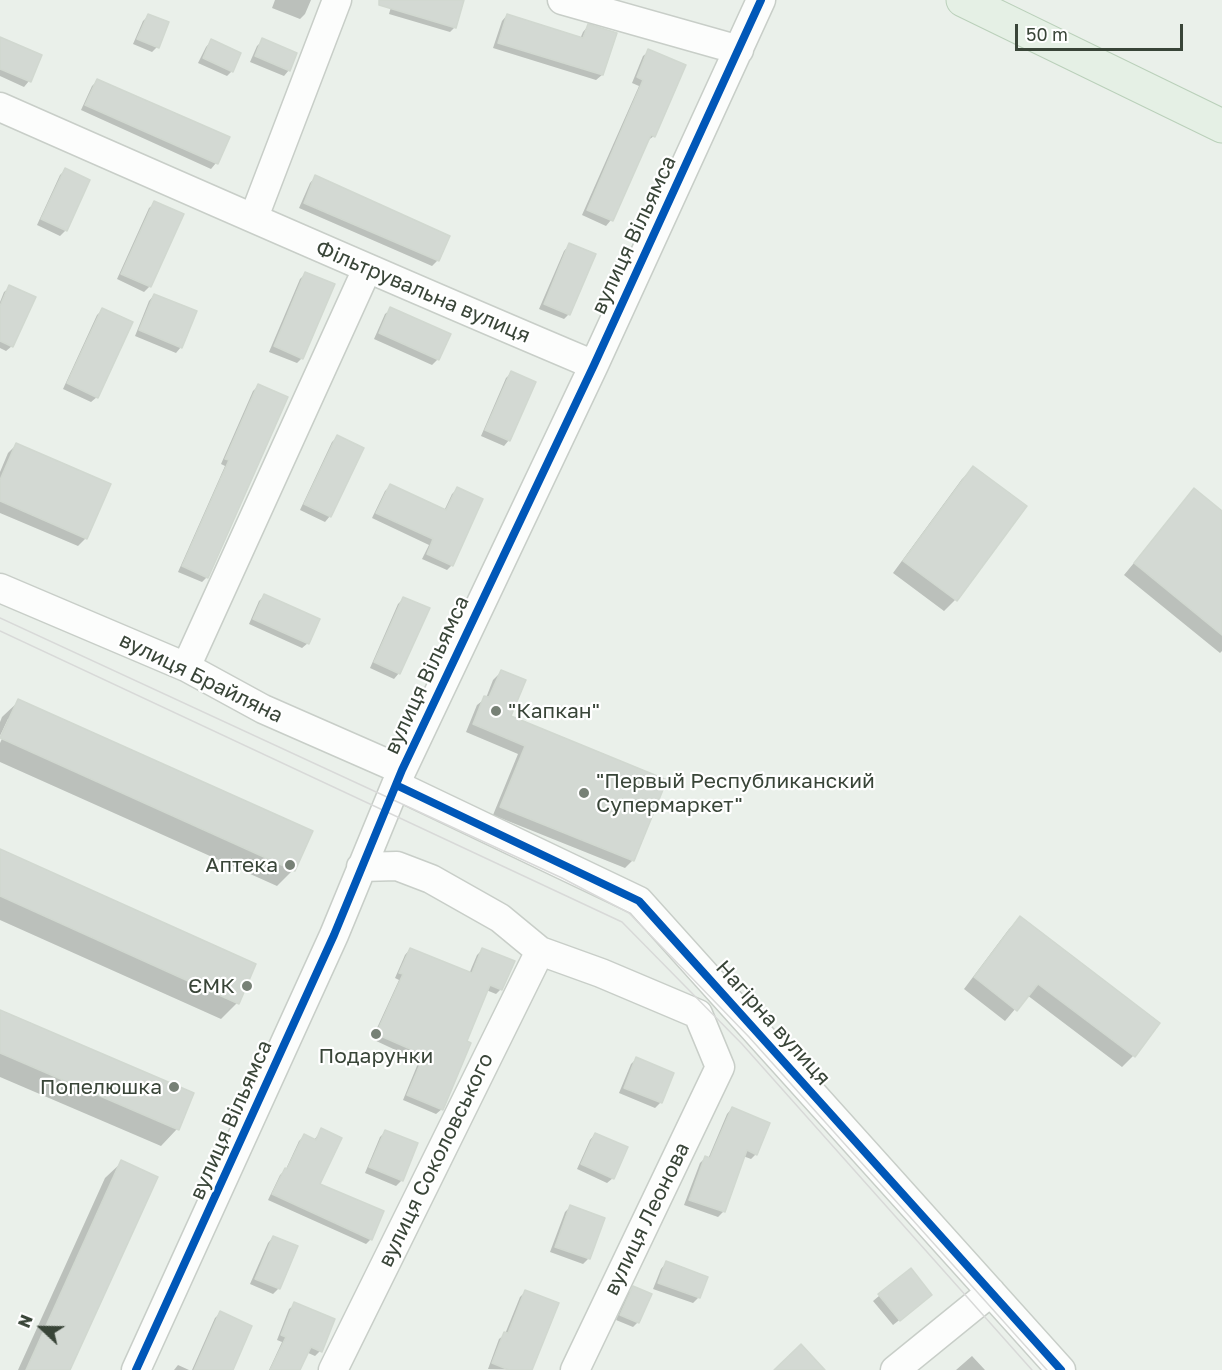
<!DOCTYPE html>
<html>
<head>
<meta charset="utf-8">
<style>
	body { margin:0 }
	#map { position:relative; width:1222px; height:1370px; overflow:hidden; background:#eaf0ea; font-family:"Golos Text",sans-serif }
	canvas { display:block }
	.north { position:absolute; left:12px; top:1298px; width:60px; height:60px; -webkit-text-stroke:4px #fff; paint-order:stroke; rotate:292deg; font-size:16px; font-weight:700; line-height:24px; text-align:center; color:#394538 }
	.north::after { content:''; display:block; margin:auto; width:21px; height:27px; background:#394538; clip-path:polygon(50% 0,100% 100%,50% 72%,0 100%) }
	.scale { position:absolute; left:1015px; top:24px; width:168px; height:27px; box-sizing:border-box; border:3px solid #394538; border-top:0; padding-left:8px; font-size:18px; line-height:21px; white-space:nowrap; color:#394538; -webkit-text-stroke:4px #fff; paint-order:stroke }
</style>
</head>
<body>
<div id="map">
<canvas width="1222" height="1370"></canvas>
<div class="north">N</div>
<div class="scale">50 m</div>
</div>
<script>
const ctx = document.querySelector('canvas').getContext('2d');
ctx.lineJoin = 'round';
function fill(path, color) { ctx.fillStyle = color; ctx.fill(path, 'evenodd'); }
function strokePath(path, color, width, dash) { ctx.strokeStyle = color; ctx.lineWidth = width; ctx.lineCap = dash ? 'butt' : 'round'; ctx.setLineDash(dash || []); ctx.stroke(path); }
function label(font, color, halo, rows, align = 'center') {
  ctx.font = font + ' "Golos Text",sans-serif'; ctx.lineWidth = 4.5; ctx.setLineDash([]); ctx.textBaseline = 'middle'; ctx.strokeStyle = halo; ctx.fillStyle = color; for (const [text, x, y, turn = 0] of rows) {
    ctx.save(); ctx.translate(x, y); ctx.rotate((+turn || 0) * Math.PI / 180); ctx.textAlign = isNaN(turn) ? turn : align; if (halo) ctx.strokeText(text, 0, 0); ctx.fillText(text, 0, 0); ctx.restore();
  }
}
fill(new Path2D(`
	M275 0H311L305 14 300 19 272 8Z
	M393 0H463L455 27 450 32 389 14Z
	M507 15 580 39 583 32 588 26 602 75 596 80 493 48 502 21Z
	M148 16 157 47 152 52 133 44 143 21Z
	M0 39 40 56 29 81 24 87 0 76Z
	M263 40 289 70 284 76 250 62 257 46Z
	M211 41 232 71 227 76 198 63 206 47Z
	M649 51 654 136 647 141 611 220 606 226 582 215 639 86 632 83 643 56Z
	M97 81 216 163 211 169 81 110 92 86Z
	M65 170 66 230 60 236 37 225 60 175Z
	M315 177 448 237 437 261 432 266 299 208 310 183Z
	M155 203 150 286 144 292 117 279 149 208Z
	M569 245V314L564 319 539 309 564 251Z
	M305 274 302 358 297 363 269 352 300 279Z
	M10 287 12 346 6 351 0 348V302L4 292Z
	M154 295 181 347 176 353 135 336 149 301Z
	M391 309 438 359 432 365 374 339 385 314Z
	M102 310 97 397 91 402 63 389 97 315Z
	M511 373 509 440 504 446 481 436 506 378Z
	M258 386 207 577 202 582 178 572 225 466 221 464 253 391Z
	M337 437 330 516 325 522 300 510 332 442Z
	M16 445 86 538 78 546 0 513V472L8 453Z
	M973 468 955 600 944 611 893 573 962 479Z
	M390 486 444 511 452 494 457 489 452 565 447 570 422 559 429 545 372 518 385 491Z
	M1194 490 1222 513V651L1220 653 1124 575Z
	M264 596 308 643 302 648 249 624 259 601Z
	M404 598 399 673 394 679 370 668 398 604Z
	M501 672 509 717 633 860 625 868 493 815 518 754 466 732 477 705 486 698 493 680Z
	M19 701 293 870 277 886 0 762V743L11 719H8L0 736V722L2 717Z
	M0 850 237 1003 221 1019 0 920Z
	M1020 918 1158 1023 1133 1056 1122 1067 1027 995 1005 1021 964 989 1009 929Z
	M410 949 469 974 477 955 483 949 501 989 496 994 486 990 442 1109 436 1114 403 1100 419 1061 372 1039 399 980 395 978 405 955Z
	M0 1011 177 1129 161 1146 0 1077Z
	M636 1059 661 1102 655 1108 619 1093 631 1064Z
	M732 1108 756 1154 751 1159 743 1156 723 1212 718 1217 684 1205 700 1163 705 1158 708 1159 727 1114Z
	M322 1130 318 1185 371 1239 366 1244 268 1200 280 1175 286 1169 299 1141 304 1136 314 1140Z
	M385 1132 402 1180 396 1186 365 1173 380 1137Z
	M595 1134 613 1178 607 1183 577 1169 590 1140Z
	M122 1162 69 1370H18L105 1178Z
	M570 1207 603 1219 588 1259 583 1264 550 1252 565 1212Z
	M273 1237 296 1247 278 1289 273 1294 250 1284 268 1243Z
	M666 1263 706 1278 698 1298 693 1303 653 1289 661 1269Z
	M910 1270 925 1300 893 1325 873 1301Z
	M634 1288 638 1322 633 1327 616 1320 628 1293Z
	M525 1292 530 1370 488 1369 499 1339 505 1334 520 1297Z
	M295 1304 320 1351 315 1356 306 1352 298 1370H269L282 1342 277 1340 289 1309Z
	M220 1313 212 1370H192L215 1318Z
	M972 1356 985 1370H956Z
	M178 1365 189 1370H174Z`), '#0003');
const building = new Path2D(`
	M379 0H464L456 28 379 5Z
	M148 14 169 22 159 48 137 39Z
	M507 14 583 38 588 24 617 33 603 75 498 43Z
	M0 37 42 55 31 82 0 69Z
	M262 38 297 53 290 71 255 56Z
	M211 39 241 53 233 72 203 58Z
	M648 49 686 65 655 137 651 135 613 221 587 210 643 80 637 77Z
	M97 79 230 137 218 164 85 105Z
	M65 168 90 180 67 231 41 219Z
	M315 175 450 236 439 261 304 203Z
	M154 201 184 214 151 287 121 274Z
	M569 243 596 254 570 315 544 304Z
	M305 272 335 284 303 359 274 346Z
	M9 285 36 297 13 347 0 341V306Z
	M154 294 197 311 182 348 139 330Z
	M390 307 451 334 439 360 379 333Z
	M102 308 133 322 98 398 67 383Z
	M511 371 536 382 510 441 485 430Z
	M258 384 288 397 208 578 182 566 229 460 225 459Z
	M337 435 364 448 331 517 304 504Z
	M16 443 111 484 87 539 0 501V480Z
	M973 466 1027 506 957 601 903 561Z
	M390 484 446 510 457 487 483 499 453 566 427 554 433 539 376 513Z
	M1194 488 1222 511V635L1134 563Z
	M264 594 320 619 309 644 253 619Z
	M403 597 430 608 400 674 374 662Z
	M501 670 526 680 511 716 667 780 634 861 500 807 525 746 473 724 484 696 489 697Z
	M18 699 313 831 295 871 0 738Z
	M0 849 256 964 239 1004 0 896Z
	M1020 916 1160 1023 1135 1057 1038 984 1017 1011 974 977Z
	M410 948 472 973 482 948 515 961 502 990 490 985 467 1041 471 1043 443 1110 407 1095 424 1055 376 1034 403 974 399 973Z
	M0 1010 194 1093 179 1130 0 1053Z
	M636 1057 674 1073 662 1103 624 1088Z
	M732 1107 770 1123 757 1155 747 1150 725 1212 689 1200 705 1156 710 1158Z
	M321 1128 342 1138 320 1184 384 1211 372 1240 272 1194 285 1168 287 1169 304 1134 316 1140Z
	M385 1130 418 1143 403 1181 369 1167Z
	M595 1133 628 1147 614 1179 581 1164Z
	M121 1160 158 1177 70 1370H26Z
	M570 1205 605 1218 590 1259 555 1247Z
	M273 1236 298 1246 280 1289 255 1279Z
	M666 1261 708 1277 700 1298 658 1283Z
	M911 1268 932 1295 900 1321 878 1294Z
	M633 1286 652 1294 639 1323 620 1315Z
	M525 1290 559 1303 532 1370H509L492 1363 504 1332 508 1333Z
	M294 1302 335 1319 322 1352 311 1347 300 1370H270L286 1337 281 1335Z
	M220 1311 252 1326 233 1370H194Z
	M801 1344 825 1370H774Z`);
fill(building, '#d3d9d3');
strokePath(building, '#d1d8d0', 1.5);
const minor = new Path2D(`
	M562 0 739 50
	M0 107C197 194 395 281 594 365
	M254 217 337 0
	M0 588 186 667 263 709 402 770
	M186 667 367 269
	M396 785 639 901 1061 1370
	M361 867 397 866 431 879 500 918 540 951 601 973 698 1014 720 1067 575 1370
	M136 1370 334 935 402 770 594 365 761 0
	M333 1370 540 951
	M895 1370 991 1292`);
const major = new Path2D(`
	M963 0 1222 126`);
strokePath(minor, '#c8cec8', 31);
strokePath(major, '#bad0ba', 35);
strokePath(minor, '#fcfdfc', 28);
strokePath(major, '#e5f0e5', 33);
strokePath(new Path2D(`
	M0 618 562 878 629 913 749 1037 1047 1370
	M0 631 622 922 742 1044 1032 1370`), '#d8d9d8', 1.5);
strokePath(new Path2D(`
	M396 785 639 901 1061 1370
	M136 1370 334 935 402 770 594 365 761 0`), '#0057b8', 8);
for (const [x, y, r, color] of [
	[496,711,6,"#778176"],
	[584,793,6,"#778176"],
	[290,865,6,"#778176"],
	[247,986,6,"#778176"],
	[376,1034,6,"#778176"],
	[174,1087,6,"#778176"]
]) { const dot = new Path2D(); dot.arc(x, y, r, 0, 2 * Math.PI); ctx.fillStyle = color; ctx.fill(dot); strokePath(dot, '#fff', 2); }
label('21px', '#394538', '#fff', [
	["вулиця Вільямса",634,235,-65],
	["Фільтрувальна вулиця",423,292,23],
	["вулиця Вільямса",427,675,-65],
	["вулиця Брайляна",201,678,26],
	["Нагірна вулиця",773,1023,48],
	["вулиця Вільямса",231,1120,-66],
	["вулиця Соколовського",436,1160,-64],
	["вулиця Леонова",647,1219,-64]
]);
label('21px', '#394538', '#fff', [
	["\"Капкан\"",508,711,"left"],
	["\"Первый Республиканский",596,781,"left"],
	["Супермаркет\"",596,805,"left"],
	["Аптека",278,865],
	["ЄМК",235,986],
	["Подарунки",376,1056,"center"],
	["Попелюшка",162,1087]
], 'right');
</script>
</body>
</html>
